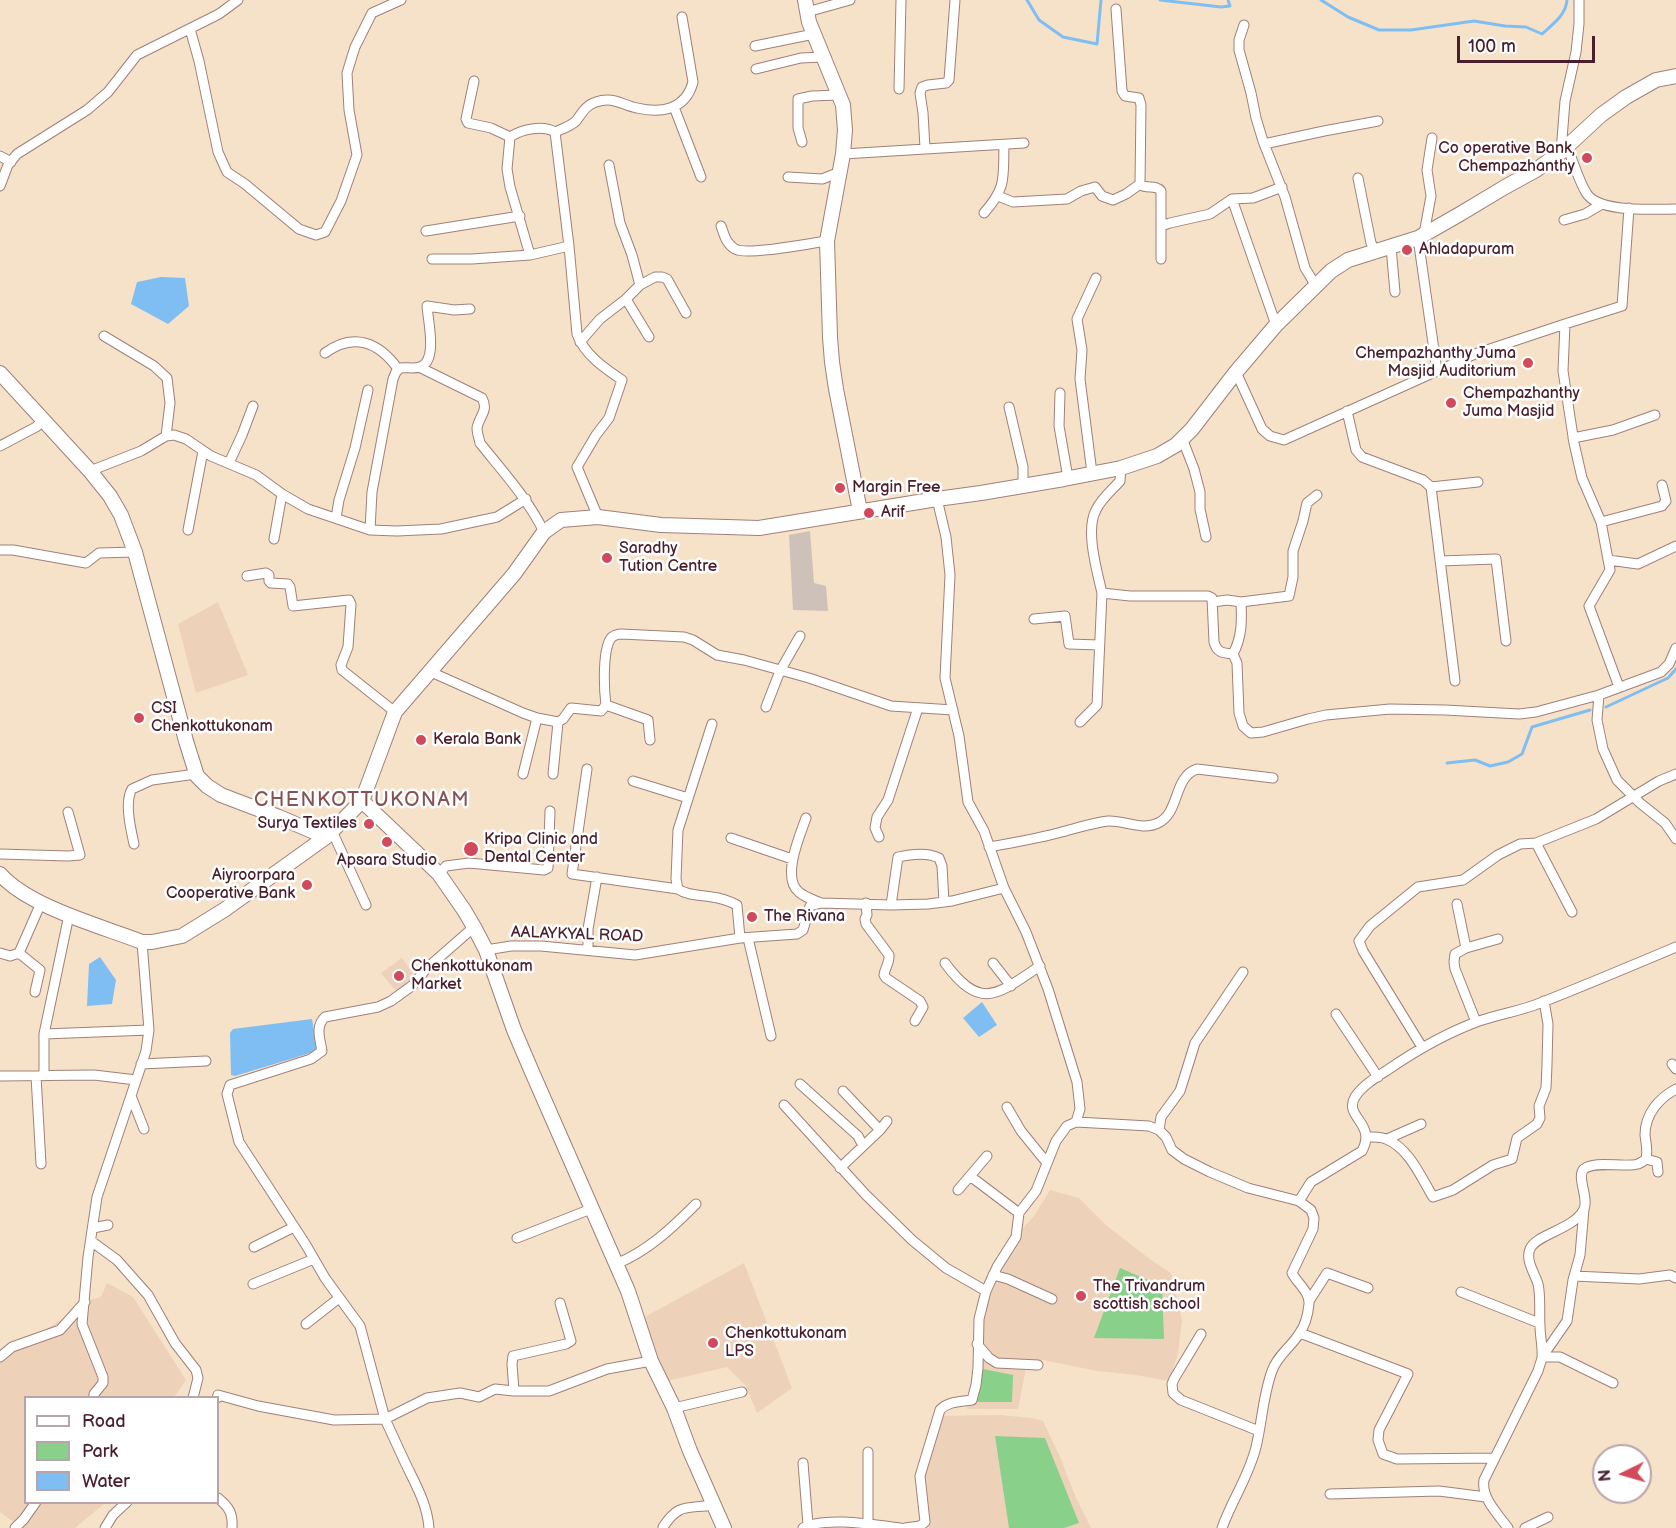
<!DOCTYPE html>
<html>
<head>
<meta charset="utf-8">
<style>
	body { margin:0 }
	#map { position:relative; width:1676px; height:1528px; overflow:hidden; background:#f6e2c8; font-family:"Balsamiq Sans",sans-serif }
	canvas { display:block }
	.legend { position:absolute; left:24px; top:1396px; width:195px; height:108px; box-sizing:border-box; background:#fff; border:2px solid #b7a5aa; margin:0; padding:8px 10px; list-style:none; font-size:18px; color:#4a1f2b }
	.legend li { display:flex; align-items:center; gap:12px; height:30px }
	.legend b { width:30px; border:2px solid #b7a5aa }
	.north { position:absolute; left:1592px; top:1444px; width:60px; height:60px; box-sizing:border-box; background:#fff; border:2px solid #b7a5aa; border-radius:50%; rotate:265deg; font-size:16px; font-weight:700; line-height:24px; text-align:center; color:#4a1f2b }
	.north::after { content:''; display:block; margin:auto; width:21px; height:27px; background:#d1495b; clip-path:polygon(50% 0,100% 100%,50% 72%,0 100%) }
	.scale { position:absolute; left:1457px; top:36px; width:138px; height:27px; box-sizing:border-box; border:3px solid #4a1f2b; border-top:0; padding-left:8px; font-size:18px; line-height:21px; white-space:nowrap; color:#4a1f2b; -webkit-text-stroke:4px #fff; paint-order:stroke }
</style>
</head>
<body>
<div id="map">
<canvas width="1676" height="1528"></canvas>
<ul class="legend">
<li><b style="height:8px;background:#fff"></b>Road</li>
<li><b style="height:16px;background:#89d08b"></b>Park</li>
<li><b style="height:16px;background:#7fbef3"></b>Water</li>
</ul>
<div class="north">N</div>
<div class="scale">100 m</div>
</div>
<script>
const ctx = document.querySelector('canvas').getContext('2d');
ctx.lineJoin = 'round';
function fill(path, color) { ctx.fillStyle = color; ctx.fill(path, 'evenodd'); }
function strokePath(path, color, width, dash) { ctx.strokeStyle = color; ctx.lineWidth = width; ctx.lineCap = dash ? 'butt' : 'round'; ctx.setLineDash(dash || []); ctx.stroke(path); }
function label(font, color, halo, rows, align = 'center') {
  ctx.font = font + ' "Balsamiq Sans",sans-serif'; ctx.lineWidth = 5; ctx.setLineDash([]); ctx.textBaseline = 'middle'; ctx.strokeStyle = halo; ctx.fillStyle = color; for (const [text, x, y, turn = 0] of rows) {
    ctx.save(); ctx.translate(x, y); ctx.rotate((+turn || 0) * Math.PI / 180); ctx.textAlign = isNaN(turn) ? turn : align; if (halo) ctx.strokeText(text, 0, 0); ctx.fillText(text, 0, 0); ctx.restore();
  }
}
fill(new Path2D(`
	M218 602 248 675 196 693 178 624Z
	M402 958 417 979 397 992 381 973Z
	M1050 1190 1079 1198 1107 1226 1151 1260 1171 1273 1182 1320 1178 1353 1169 1381 1136 1375 1098 1371 1043 1360 1032 1363 1026 1368 1018 1409H967L983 1309 990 1283 1016 1236 1034 1216Z
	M744 1263 792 1388 757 1413 746 1386 727 1367 667 1381 641 1319Z
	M107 1283 133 1297 186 1380 174 1397 26 1398V1502L105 1503 75 1528H21L0 1512V1363L2 1358 91 1300 101 1297Z
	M1000 1415 1031 1418 1043 1421 1060 1457 1076 1498 1091 1528H929L923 1458 941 1416Z`), '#edd1b9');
fill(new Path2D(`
	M810 531 814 583 826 586 828 611 793 610 789 535Z`), '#cec1b9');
fill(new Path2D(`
	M1120 1268 1162 1286 1164 1339 1094 1338Z
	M983 1369 1013 1375 1012 1402H976Z
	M995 1436 1045 1438 1079 1523 1064 1528H1009Z`), '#89d08b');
fill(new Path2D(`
	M161 277 185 278 189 306 168 324 131 304 137 282Z
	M100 957 116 980 112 1004 87 1006 89 964Z
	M982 1002 997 1025 979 1037 963 1018Z
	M312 1019 317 1051 235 1076 231 1075 230 1033 233 1029Z`), '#7fbef3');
strokePath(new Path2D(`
	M1027 0 1039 20 1063 37 1097 44 1101 0
	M1160 0 1221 7 1230 6 1228 0
	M1321 0 1348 17 1379 30H1411L1474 21 1505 26 1526 27 1542 34C1553 24 1566 15 1567 0
	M1606 707 1668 678 1676 669
	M1447 763 1475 760 1490 766 1508 762 1522 754 1532 727 1590 710`), '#7fbef3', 3);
const street = new Path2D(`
	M1116 9 1122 91 1125 96 1139 98 1141 105 1140 184C1146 190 1156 184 1161 191V259
	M807 12 850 0
	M1244 25 1239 40V50L1251 93 1256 118 1263 141 1285 197 1305 268 1316 286
	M190 29 199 61 218 152 227 172 245 184 299 229 316 235 325 232 341 201 357 155 349 110 347 73 355 47 372 13 401 0
	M755 46 814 34
	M756 69 801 58 823 57
	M474 81 466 119 468 123 491 128 510 137
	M899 89 901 0
	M674 107 701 177
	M555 132 569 246 577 334C584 354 604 368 622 380L609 418 596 435 577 467 598 517
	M802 142 798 128V99L812 96 839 95
	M1264 144 1324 131 1378 121
	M1567 146C1572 159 1580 184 1587 194 1600 213 1654 209 1676 209
	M925 148 923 113 920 93 922 87 928 85 946 83 949 80 955 0
	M1561 152 1565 101 1576 52 1579 24V0
	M843 154 1024 143
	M0 156 11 162
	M609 165 620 223 632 255 640 285
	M788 177 822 179 840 172
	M1358 178 1371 243 1376 252
	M0 186 8 165 17 154 87 110 108 92 137 55 219 14 238 0
	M998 196 1013 202 1067 199 1081 191 1095 187 1102 196 1113 200 1126 194 1140 184
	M1232 199 1276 325
	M984 213C1007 187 1003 178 1004 145
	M1564 220 1585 214 1602 204
	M721 226C724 234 726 244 735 249 747 256 811 243 827 241
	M1161 226 1170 223 1210 214 1232 199 1253 198 1282 187
	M426 231 520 216
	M1424 234 1431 196 1427 170 1432 138
	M1418 238 1437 371
	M1391 247 1395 292
	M530 255 510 187 507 169 510 137C522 129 542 125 555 132 562 129 571 126 576 121 582 113 586 105 596 102 613 96 622 105 637 108 662 114 686 109 693 82L682 17
	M432 259H472L530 255 569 246
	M626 299 649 337
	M1565 324 1622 306 1629 208
	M104 336 154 366 167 378 170 403 166 436
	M580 342 600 319 626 299 640 285 655 277H662L667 279 686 313
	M325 353C353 332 379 342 398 369
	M419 367 482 398C489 411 479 416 477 428 477 433 479 438 480 443 503 472 528 499 544 532
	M1236 372 1262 429 1270 436 1284 440 1475 354 1565 324 1563 371 1574 443 1582 478 1601 522 1610 570 1589 606 1619 687
	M1060 393 1059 426 1068 478
	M1009 407 1023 467V486
	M1347 411 1356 450 1362 457 1423 480 1431 487 1455 681
	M1182 438 1194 469 1200 492V509L1206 537
	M1573 438 1613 430 1655 415
	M0 446 36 427 44 420
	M229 463 242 435 253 406
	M1121 468 1120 481C1112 490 1101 499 1096 510 1085 530 1097 571 1102 593L1130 596H1208L1212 598 1214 642C1217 653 1223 653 1233 654L1237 663 1239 713 1243 726 1251 733 1263 732 1308 719 1326 715 1390 709 1445 710 1519 714 1536 712 1599 695
	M90 471 141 451 166 436 174 435 186 439 211 456 256 475 282 494 308 509 370 530 397 531 441 529 497 517 526 499
	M1092 473 1080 379 1082 350 1077 319 1096 278
	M1431 487 1478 482
	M937 499 946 537 950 575 945 678 959 736 968 802 984 831 1004 888 1026 932 1048 989 1077 1082 1080 1109 1076 1122
	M336 518 339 500 355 448 368 390
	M1601 522 1662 506 1666 501 1662 485
	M188 530 203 451
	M370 530 372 492 393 379 396 372 400 368C406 367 414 369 420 367 438 361 428 321 427 306L454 310 470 309
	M274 539 282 494
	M0 550H13L86 563 99 553 135 552
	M1608 560 1638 564 1676 546
	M1440 561 1496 559 1506 641
	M247 576 266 573 269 575V581L271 583 288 584 290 587 293 606 349 600 351 604 348 647 341 665 342 670 395 712
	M1213 602 1227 600 1241 602 1289 596 1293 577V551L1303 521 1307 503 1317 495
	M1034 619 1065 616 1069 644 1099 645
	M1676 648 1669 664 1661 672 1599 695 1597 720 1603 749 1617 780 1640 803 1665 823 1676 839
	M1233 654C1242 637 1242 621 1241 602
	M431 672 523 713 537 718 558 722 563 719 571 708 601 711 606 705C604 690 602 647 612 637 615 635 618 634 621 634L684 637 693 640 717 655 744 660 809 678 891 706 953 710
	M606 705 648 720 650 740
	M766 707 780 671 800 636
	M1080 722 1097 705 1102 593
	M712 724 678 830 676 879 678 889C688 896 701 895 712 897 721 898 729 901 737 905L740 938
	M587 769 572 874 678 889
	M523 774 537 718
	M553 774 558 722
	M633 781 688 798
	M806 818C800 835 781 878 799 892 804 897 814 900 821 903
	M332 831 366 905
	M879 837 875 828 877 817 888 800 918 708
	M731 838 792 859
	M1536 843 1572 912
	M134 844C131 830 124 802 132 789L152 780 196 774
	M989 847C1012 843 1035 839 1058 833 1074 829 1091 823 1108 821 1124 820 1142 831 1158 823 1180 813 1173 777 1197 769L1273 778
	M0 854 68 856 80 855 68 812
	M439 874 446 866 469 863 544 870 548 868 550 811
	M866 903 867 915 865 919 866 924 889 955C890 963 885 967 884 975L886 978 920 1001 923 1007 915 1021
	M1457 904 1466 948
	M891 905 898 857C911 854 927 852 939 858L942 866 944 902
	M474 927 426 969 413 985 391 1001 378 1007 325 1017C315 1026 320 1039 322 1051L311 1059 230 1085 227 1094 239 1142 306 1245 325 1278 360 1326 385 1419 427 1398 460 1393 479 1397 495 1389 514 1391 512 1364 513 1356 566 1344 571 1341 560 1303
	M748 938 771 1036
	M486 950 511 946H541L635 955 740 938 797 934 803 930 810 906 821 903 891 905 928 904 952 901 1004 888
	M588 950V929L597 877
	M0 953 10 956 19 953 41 903
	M19 953 40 970 35 992
	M945 963C981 1012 998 994 1040 966
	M993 963 1011 986
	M1336 1014 1378 1077
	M1476 1022 1455 969 1454 962 1455 954 1466 948 1498 939
	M44 1034 149 1030
	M1422 1047 1363 951 1359 941 1370 926 1418 887 1463 880 1498 855 1520 844 1536 843 1596 819 1659 781 1676 774
	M141 1064 206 1061
	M1672 1064 1676 1069
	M0 1076 94 1075 136 1080
	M36 1076 41 1164
	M44 1076V1034L69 915
	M800 1084 858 1136 863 1146
	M843 1091 880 1130
	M131 1096 144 1129
	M784 1105 866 1195 912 1240 946 1268 986 1291
	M1007 1107 1021 1131 1047 1163
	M1159 1130 1161 1117 1180 1091 1195 1043 1243 972
	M1367 1137C1373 1137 1380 1136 1386 1139 1409 1148 1421 1177 1433 1197L1453 1190 1493 1165 1512 1159 1517 1138 1537 1124 1540 1118 1539 1106 1546 1088 1547 1065 1548 1024 1544 1001
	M1387 1139 1421 1124
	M1646 1159 1657 1162 1658 1172
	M840 1168 880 1130 887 1121
	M970 1176 1019 1213
	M958 1190 987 1156
	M1299 1201 1311 1182 1362 1151C1377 1123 1343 1117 1355 1097 1362 1086 1375 1078 1386 1071 1415 1051 1446 1033 1479 1021 1499 1014 1521 1011 1540 1003 1586 985 1631 966 1676 947
	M93 1228 108 1225
	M517 1238 591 1209
	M91 1241 117 1260 148 1295 175 1343 196 1370 198 1378 193 1398
	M254 1247 294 1227
	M616 1264C648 1251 672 1228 696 1204
	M993 1275 1008 1279 1052 1299
	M1574 1276 1639 1279 1670 1275 1676 1278
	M253 1284 314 1259
	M1461 1292 1539 1323
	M1309 1301 1327 1273 1368 1288
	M306 1324 339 1298
	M1300 1333 1408 1374 1379 1430 1378 1440 1383 1454 1397 1459 1495 1458
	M1201 1334 1174 1379 1172 1384 1173 1393 1181 1400 1259 1431
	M977 1344 989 1358 997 1363 1038 1365
	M0 1357 12 1347 60 1330 85 1302
	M1542 1357 1567 1321 1573 1280 1580 1255 1584 1209
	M1542 1357H1560L1613 1383
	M514 1391H549L607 1369 651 1361
	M94 1398V1394L103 1383V1377L82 1324 88 1257 97 1197 146 1051 149 1030 142 942
	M217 1398 218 1395 258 1406 334 1420 385 1419C391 1432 397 1445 403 1458 414 1482 427 1502 429 1528
	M674 1408 742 1392
	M868 1452V1523
	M803 1463 808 1525
	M1330 1494 1439 1491 1486 1497
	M218 1498C229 1507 233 1513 232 1528
	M663 1527C679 1503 686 1509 713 1505
	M15 1528 24 1519 36 1502
	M105 1528 113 1515 127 1502
	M803 1528C824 1516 876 1525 900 1528
	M905 1528 920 1526 925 1522 920 1476 940 1410C948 1401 961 1402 972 1400L976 1385 978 1368 979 1319 986 1291 997 1267 1016 1237 1019 1213 1036 1191 1056 1141 1067 1126 1076 1122 1149 1126 1159 1130 1166 1137 1172 1150 1184 1159 1210 1172 1248 1188 1299 1201 1311 1210 1314 1218 1313 1229 1292 1273C1297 1283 1310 1292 1309 1304 1308 1314 1305 1326 1299 1334 1291 1347 1277 1356 1272 1371 1263 1395 1262 1423 1256 1447 1249 1476 1232 1500 1222 1528
	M1508 1528C1498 1514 1481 1498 1484 1480L1538 1371C1539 1367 1541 1362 1542 1358 1543 1348 1540 1336 1540 1326 1539 1312 1541 1297 1538 1284 1535 1274 1525 1260 1530 1249 1536 1234 1575 1229 1584 1209 1589 1198 1576 1176 1584 1169 1595 1160 1624 1168 1638 1164 1640 1163 1645 1160 1646 1159 1648 1150 1646 1144 1645 1135 1645 1114 1659 1098 1676 1089
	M1525 1528 1548 1517`);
const secondary = new Path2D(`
	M805 0 809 22 843 105 845 130 843 154 827 241 830 337 832 362 836 389 860 511
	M0 373 90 471 110 496 121 515 135 552 186 741 197 776 207 786 221 795 279 817 326 837
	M362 801 439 874 464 910 474 927 486 950 514 1030 532 1072 628 1291 651 1361 674 1408 690 1451 724 1528
	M0 874C29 907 101 926 142 942H152L182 936 224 910 326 837 362 801 395 712 514 574 544 532 561 520 598 517 661 525 759 528 937 499 981 493 1064 479 1121 468 1157 456 1176 445 1192 429 1236 372 1276 325 1331 271 1348 260 1418 238 1460 214 1505 187 1536 170 1561 152 1601 115 1626 97 1656 80 1676 76`);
strokePath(street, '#a0807a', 11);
strokePath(secondary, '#a0807a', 16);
strokePath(street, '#fff', 9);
strokePath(secondary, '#fff', 14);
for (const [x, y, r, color] of [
	[1587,158,6,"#d1495b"],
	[1407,250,6,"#d1495b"],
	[1528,363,6,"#d1495b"],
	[1451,403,6,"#d1495b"],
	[840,488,6,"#d1495b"],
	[869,513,6,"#d1495b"],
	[607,558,6,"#d1495b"],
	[139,718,6,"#d1495b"],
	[421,740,6,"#d1495b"],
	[369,824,6,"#d1495b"],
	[387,842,6,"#d1495b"],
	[471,849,8,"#d1495b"],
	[307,885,6,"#d1495b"],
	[752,917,6,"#d1495b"],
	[399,976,6,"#d1495b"],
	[1081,1296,6,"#d1495b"],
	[713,1343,6,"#d1495b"]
]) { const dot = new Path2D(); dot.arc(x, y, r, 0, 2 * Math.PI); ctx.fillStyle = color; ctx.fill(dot); strokePath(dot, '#fff', 2); }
label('16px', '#4a1f2b', '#fff', [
	["Co operative Bank,",1575,149,"right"],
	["Chempazhanthy",1575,167,"right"],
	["Ahladapuram",1419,250],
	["Chempazhanthy Juma",1516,354,"right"],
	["Masjid Auditorium",1516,372,"right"],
	["Chempazhanthy",1463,394],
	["Juma Masjid",1463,412],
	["Margin Free",852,488],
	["Arif",881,513],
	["Saradhy",619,549],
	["Tution Centre",619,567],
	["CSI",151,709],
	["Chenkottukonam",151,727],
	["Kerala Bank",433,740],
	["Surya Textiles",357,824,"right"],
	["Kripa Clinic and",484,840],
	["Dental Center",484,858],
	["Apsara Studio",387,861,"center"],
	["Aiyroorpara",295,876,"right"],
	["Cooperative Bank",295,894,"right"],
	["The Rivana",764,917],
	["Chenkottukonam",411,967],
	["Market",411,985],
	["The Trivandrum",1093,1287],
	["scottish school",1093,1305],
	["Chenkottukonam",725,1334],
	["LPS",725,1352]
], 'left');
label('16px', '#4a1f2b', '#fff', [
	["AALAYKYAL ROAD",577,935,2]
]);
ctx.letterSpacing = '1.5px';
label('20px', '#875254', '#fff', [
	["CHENKOTTUKONAM",362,801]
]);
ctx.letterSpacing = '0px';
</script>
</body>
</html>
